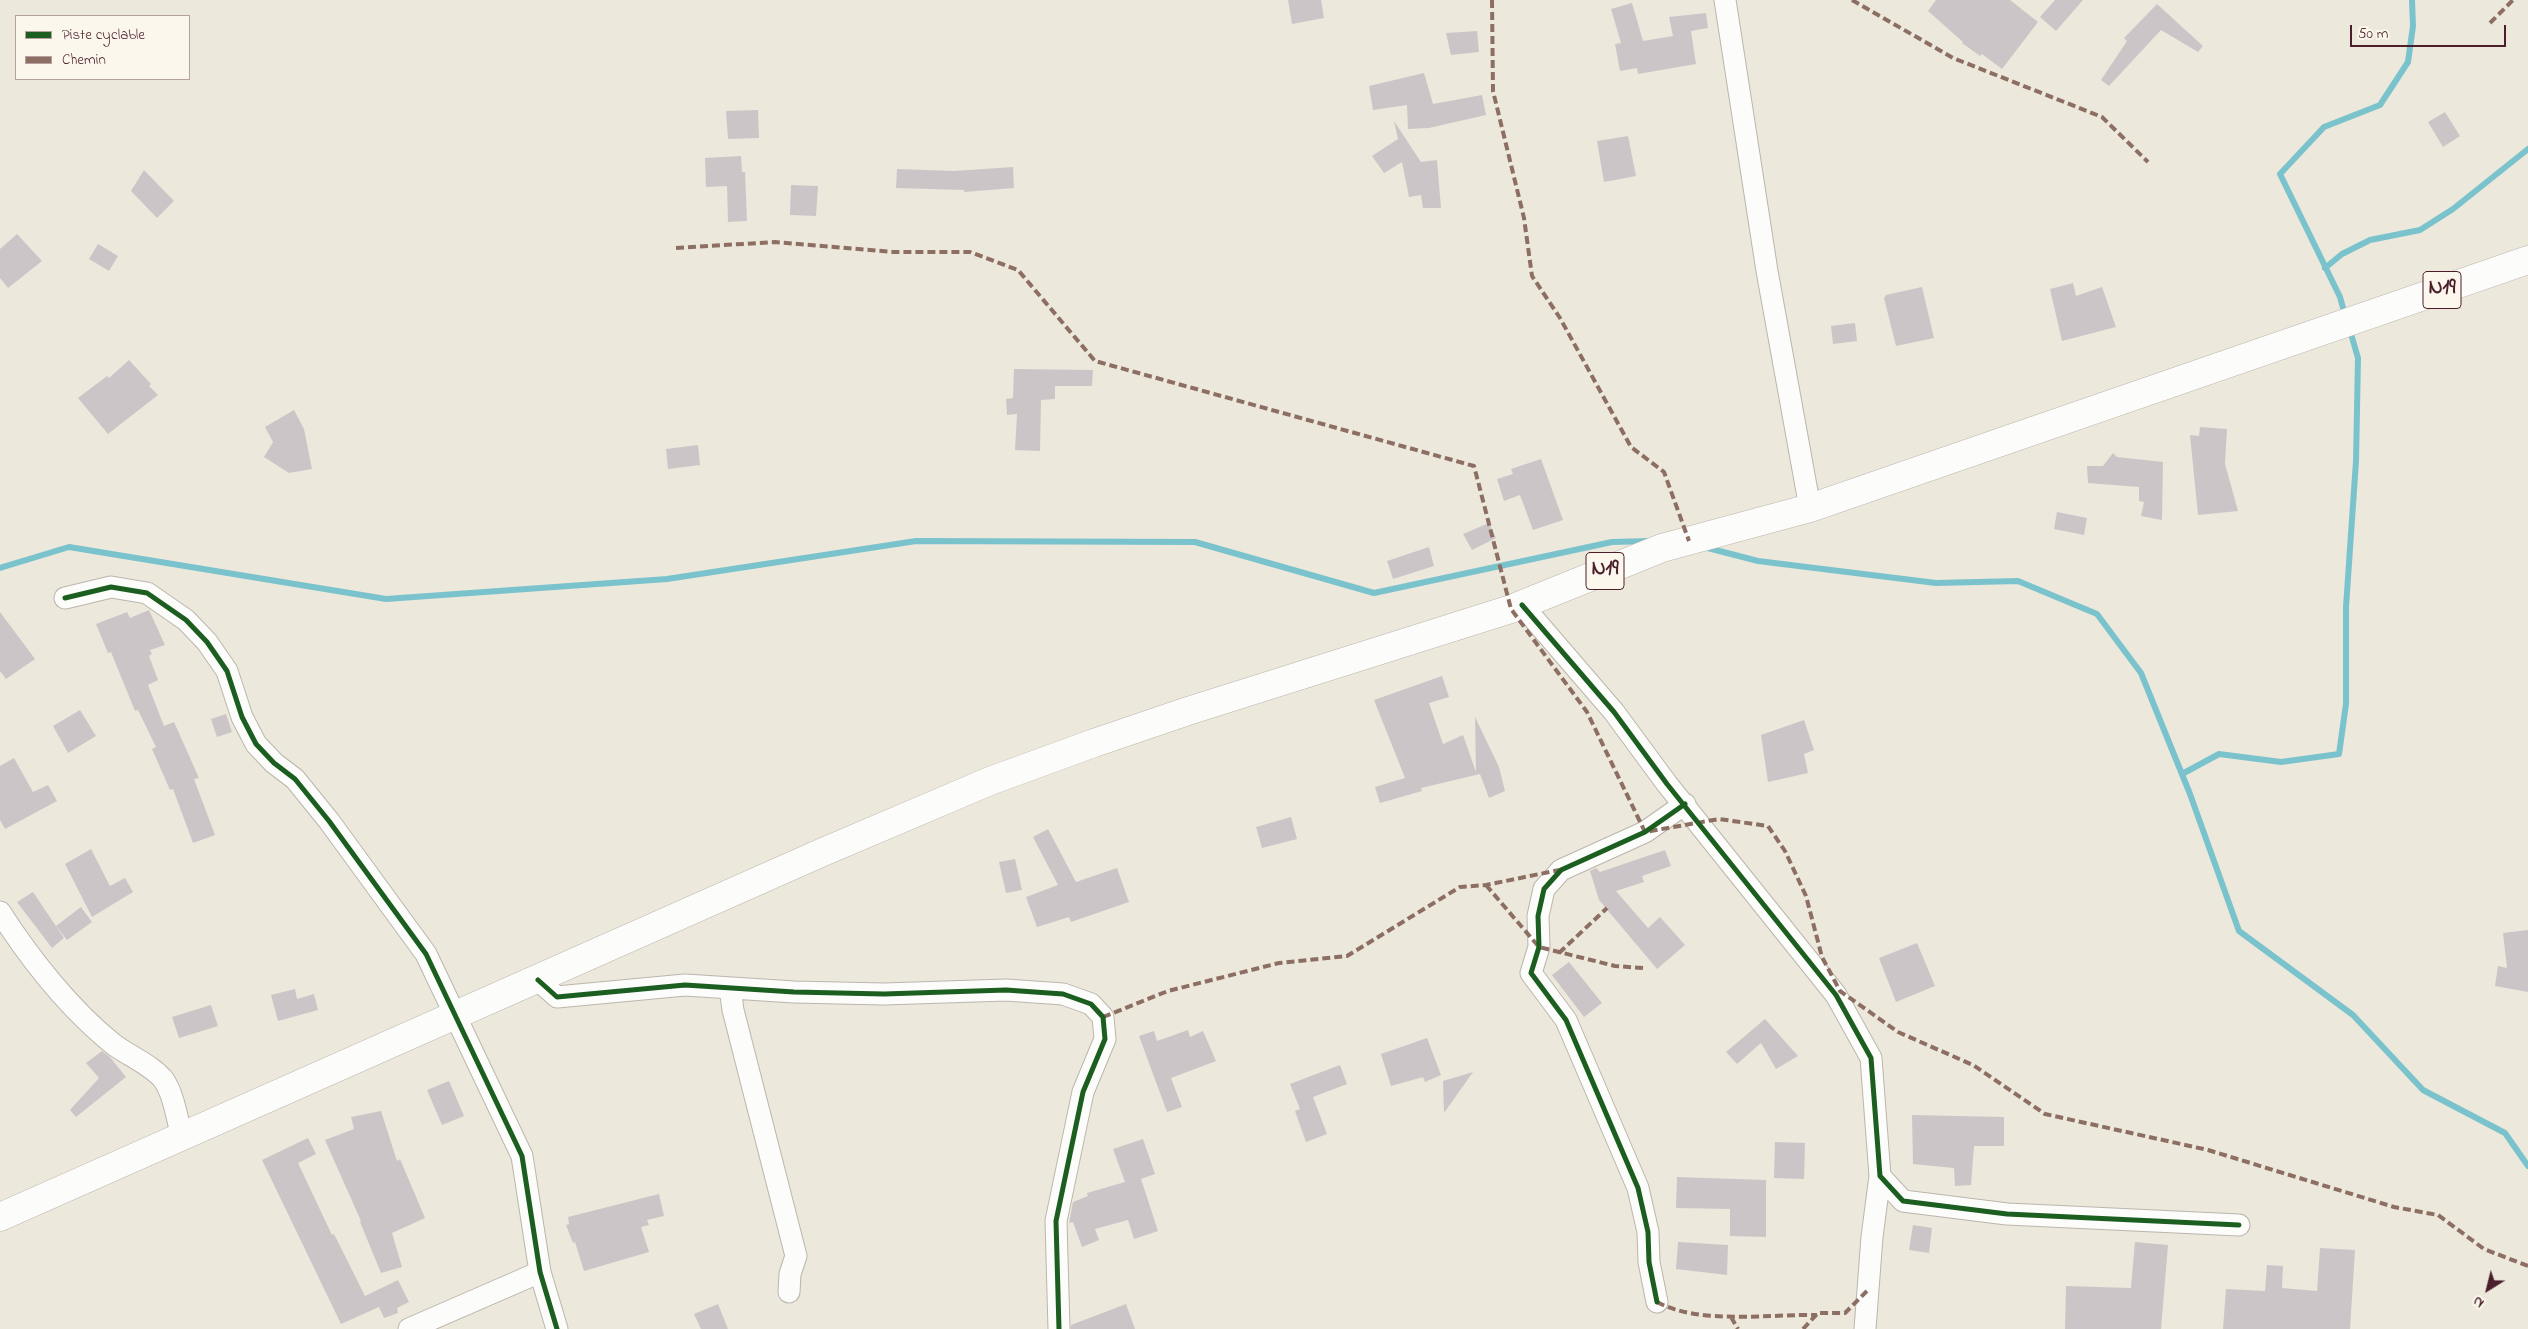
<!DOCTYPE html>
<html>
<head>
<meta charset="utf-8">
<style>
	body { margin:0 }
	#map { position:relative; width:2528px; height:1329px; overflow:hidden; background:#ece8db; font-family:"Indie Flower",sans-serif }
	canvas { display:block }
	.legend { position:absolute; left:15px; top:15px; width:175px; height:65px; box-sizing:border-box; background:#fbf7ec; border:1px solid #b4a19f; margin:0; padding:6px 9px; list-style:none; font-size:15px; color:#4a1f2b }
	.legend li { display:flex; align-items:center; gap:10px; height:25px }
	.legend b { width:25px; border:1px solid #b4a19f }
	.north { position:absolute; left:2463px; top:1264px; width:50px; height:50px; -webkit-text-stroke:4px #fbf7ec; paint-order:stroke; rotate:216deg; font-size:14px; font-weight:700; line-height:20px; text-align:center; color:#4a1f2b }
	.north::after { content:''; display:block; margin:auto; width:18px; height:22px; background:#4a1f2b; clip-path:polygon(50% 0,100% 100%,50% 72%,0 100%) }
	.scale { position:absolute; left:2350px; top:25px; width:156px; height:22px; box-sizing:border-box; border:2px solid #4a1f2b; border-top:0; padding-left:6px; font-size:15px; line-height:18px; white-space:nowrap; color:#4a1f2b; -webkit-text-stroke:4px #fbf7ec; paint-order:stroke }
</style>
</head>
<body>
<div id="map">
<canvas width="2528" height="1329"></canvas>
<ul class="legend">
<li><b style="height:6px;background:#1b5e20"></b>Piste cyclable</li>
<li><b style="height:6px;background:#8d6e63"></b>Chemin</li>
</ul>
<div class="north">N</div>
<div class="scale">50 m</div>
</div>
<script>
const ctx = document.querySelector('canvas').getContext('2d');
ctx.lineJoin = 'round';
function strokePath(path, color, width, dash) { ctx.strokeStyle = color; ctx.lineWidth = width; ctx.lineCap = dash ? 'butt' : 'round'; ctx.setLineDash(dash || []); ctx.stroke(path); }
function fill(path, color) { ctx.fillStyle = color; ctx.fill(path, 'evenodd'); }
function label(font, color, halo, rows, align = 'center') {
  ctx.font = font + ' "Indie Flower",sans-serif'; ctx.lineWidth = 5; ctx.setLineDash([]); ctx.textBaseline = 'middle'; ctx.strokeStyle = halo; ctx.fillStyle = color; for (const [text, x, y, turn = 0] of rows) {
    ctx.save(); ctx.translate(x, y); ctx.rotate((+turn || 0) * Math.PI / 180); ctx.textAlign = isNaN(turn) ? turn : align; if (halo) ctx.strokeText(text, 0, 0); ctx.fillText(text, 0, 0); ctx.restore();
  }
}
strokePath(new Path2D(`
	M2325 268 2342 254 2370 240 2420 230 2453 209 2528 149
	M2345 315 2340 297 2280 174 2324 127 2380 105 2408 62 2413 26 2412 0
	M1704 547 1758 561 1936 583 2018 581 2097 614 2141 673 2190 794 2239 931 2353 1015 2423 1090 2505 1133 2528 1166
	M0 568 69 547 386 599 667 579 916 541 1195 542 1374 593 1612 542 1650 541
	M2182 774 2219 754 2281 762 2339 754 2346 704V607L2356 461 2358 358 2349 327`), '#7ac3cd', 6);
fill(new Path2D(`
	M1288 0H1321L1324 18 1292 24Z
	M1936 0H2010L2038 22 2002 69 1982 54 1980 56 1962 43 1963 42 1928 11Z
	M2055 0H2083L2056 31 2040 17Z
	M1632 3 1643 41 1673 36 1669 17 1706 13 1708 28 1691 31 1696 64 1638 74 1637 68 1620 71 1615 44 1621 43 1611 9Z
	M2157 4 2203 46 2198 52 2161 30 2109 86 2101 80 2127 41 2124 38Z
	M1477 31 1479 52 1451 55 1446 33Z
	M1424 73 1433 104 1482 95 1486 115 1429 128 1408 129 1407 105 1373 110 1369 86Z
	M758 110 759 138 728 139 726 111Z
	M2445 112 2460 136 2443 147 2428 122Z
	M1394 121 1421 162 1437 160 1441 208H1423L1421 195 1409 197 1402 162 1384 173 1372 156 1398 139Z
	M1628 136 1636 176 1604 182 1597 141Z
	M741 156 742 172H745L747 221 728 222 727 186 706 187 705 158Z
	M1013 167 1014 188 964 192V190L896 188 897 169 954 171Z
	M144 170 174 201 157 218 131 191Z
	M791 185 818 186 816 216 790 215Z
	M17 234 42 261 8 288 0 278V249Z
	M98 244 118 256 109 271 89 259Z
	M2073 283 2076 296 2102 287 2116 327 2062 341 2050 289Z
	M1922 287 1934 338 1896 346 1884 298 1886 295Z
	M1855 323 1857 341 1833 344 1831 326Z
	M129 360 151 384 149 386 158 395 108 434 78 398 107 376 109 378Z
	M1014 369 1093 370 1092 386H1055V399L1041 400 1040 451 1015 450 1017 414 1007 415 1006 399 1013 398Z
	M294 410 304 429 312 469 289 473 264 457 273 442 265 427Z
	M2200 427 2227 429 2225 464 2238 511 2198 515 2190 435 2199 436Z
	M698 445 700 465 668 469 666 449Z
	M2113 453 2117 457 2163 462 2162 520 2141 516 2144 502 2139 501V487L2088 483 2087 466H2103Z
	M1541 459 1563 520 1533 530 1520 495 1504 501 1497 479 1513 474 1511 469Z
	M2057 512 2087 518 2084 535 2054 529Z
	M1489 523 1496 538 1472 550 1463 534Z
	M1429 547 1434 566 1393 579 1387 561Z
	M149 610 165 645 150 650 152 654 149 656 158 680 148 685 164 726 174 722 199 778 194 779 215 835 193 843 173 789 170 790 152 749 156 747 138 710 135 711 111 652 108 653 96 624 127 612 130 618Z
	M0 612 35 659 6 679 0 671Z
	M1442 676 1449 697 1429 703 1443 744 1463 735 1476 772 1475 717 1499 767 1505 791 1489 798 1480 774 1421 788 1422 791 1380 803 1375 787 1405 778 1374 700Z
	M80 710 96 736 68 753 53 726Z
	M226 714 232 732 217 737 211 719Z
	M1804 720 1814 750 1804 754 1808 773 1768 782 1761 735Z
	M14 758 33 792 48 785 57 801 5 829 0 820V766Z
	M1291 817 1297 839 1262 848 1256 827Z
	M1048 829 1076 882 1117 868 1129 902 1071 922 1069 917 1037 927 1026 897 1058 885 1033 837Z
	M91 849 110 886 125 878 133 892 92 917 65 864Z
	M1665 850 1671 866 1642 876 1644 882 1616 891 1648 928 1660 917 1685 945 1657 969 1599 900 1590 871 1596 868 1600 872Z
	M1015 859 1022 890 1006 893 999 862Z
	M33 892 64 938 52 948 17 902Z
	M81 907 92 922 67 940 56 926Z
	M2528 930V992L2495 986 2498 966 2507 968 2503 933Z
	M1917 943 1935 986 1896 1002 1879 958Z
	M1569 962 1602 1003 1584 1017 1552 975Z
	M295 989 297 999 314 994 318 1010 278 1021 271 995Z
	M211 1005 218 1026 179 1038 172 1017Z
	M1765 1019 1798 1056 1776 1069 1761 1043 1737 1064 1726 1052Z
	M1188 1030 1190 1037 1203 1031 1216 1061 1171 1078 1182 1107 1167 1112 1139 1036 1154 1031 1157 1041Z
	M1427 1038 1441 1075 1425 1082 1423 1077 1391 1086 1381 1054Z
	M102 1051 110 1057 126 1077 76 1117 70 1110 99 1078 86 1063Z
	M1340 1065 1347 1084 1313 1097 1327 1134 1306 1142 1295 1111 1300 1109 1290 1084Z
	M1473 1072 1444 1113 1443 1081Z
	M449 1081 464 1116 442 1125 427 1090Z
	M381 1111 397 1161 400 1159 425 1218 392 1233 402 1267 381 1273 360 1222 361 1221 325 1140 354 1129 351 1117Z
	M1912 1115 2004 1117V1146H1974L1971 1185 1955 1186 1954 1168 1913 1164Z
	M308 1138 316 1154 298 1163 332 1235 334 1234 365 1296 398 1280 409 1302 397 1308 398 1313 384 1318 379 1307 341 1324 262 1160Z
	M1143 1139 1155 1174 1141 1179 1158 1231 1134 1239 1128 1220 1095 1229 1099 1240 1082 1247 1073 1222 1069 1223 1073 1202 1088 1196 1087 1193 1125 1182 1113 1149Z
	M1775 1142 1805 1143 1804 1179 1774 1178Z
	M1677 1177 1766 1180V1237L1730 1236V1209L1676 1208Z
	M659 1194 664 1216 647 1220 649 1225 641 1227 649 1252 584 1271 575 1242 573 1243 566 1225 569 1224 568 1217Z
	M1913 1225 1932 1228 1929 1253 1909 1250Z
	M1678 1242 1728 1245 1727 1275 1676 1269Z
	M2135 1242 2168 1245 2161 1329H2065L2066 1286 2131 1288Z
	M2320 1248 2355 1250 2350 1329H2223L2226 1289 2265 1291 2267 1265 2283 1266 2282 1288 2317 1291Z
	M718 1304 728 1329H701L694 1314Z
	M1126 1304 1135 1329H1071V1325Z`), '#ccc5c8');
const minor = new Path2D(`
	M1725 0 1767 271 1810 508
	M65 598 111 587 147 593 186 620 207 642 227 671 242 717 256 744 274 763 295 779 329 821 426 954 522 1156 540 1272 557 1329
	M1522 605 1614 712 1667 784 1836 995 1871 1058 1880 1176 1903 1201 2007 1214 2239 1225
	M0 912C30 959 70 1009 113 1044 129 1056 150 1064 163 1079 174 1094 177 1119 182 1137
	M538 980 557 997 685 985 794 992 884 994 1006 990 1063 994 1091 1004 1103 1017 1105 1039 1083 1092 1056 1221 1059 1329
	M730 988 733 1010 796 1256 790 1274 789 1292
	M1657 1302 1649 1262 1648 1232 1638 1188 1566 1020 1531 973 1539 947 1538 916 1544 889 1561 870 1645 832 1685 804
	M409 1329 540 1272
	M1865 1329 1872 1237 1880 1176`);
const major = new Path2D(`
	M0 1217 823 852 990 781 1094 743 1188 711 1511 609 1662 548 1810 508 2528 260`);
strokePath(minor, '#bcb5ae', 23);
strokePath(major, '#bcb5ae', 29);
strokePath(minor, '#fcfcfa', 21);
strokePath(major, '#fcfcfa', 28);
strokePath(new Path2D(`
	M1492 0 1493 91 1524 218 1532 276 1560 318 1631 447 1664 472 1689 541
	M1852 0 1953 58 2102 117 2148 162
	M2490 23 2513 0
	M676 248 775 242 893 252H970L1018 270 1095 361 1474 466 1511 609 1587 712 1645 832 1719 819 1768 826 1785 851 1806 896 1822 957 1840 991 1898 1032 1973 1065 2045 1114 2208 1150 2394 1207 2438 1215 2484 1249 2528 1266
	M1486 885 1539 947 1615 966 1643 968
	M1559 953 1607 908
	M1103 1017 1168 991 1279 963 1347 956 1460 887 1486 885 1559 870
	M1657 1302C1699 1325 1770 1314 1817 1315
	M1731 1317 1738 1329
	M1803 1329 1818 1313H1845L1868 1290`), '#8d6e63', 4, [8, 4]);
strokePath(new Path2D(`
	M65 598 111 587 147 593 186 620 207 642 227 671 242 717 256 744 274 763 295 779 329 821 426 954 522 1156 540 1272 557 1329
	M1522 605 1614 712 1667 784 1836 995 1871 1058 1880 1176 1903 1201 2007 1214 2239 1225
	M538 980 557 997 685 985 794 992 884 994 1006 990 1063 994 1091 1004 1103 1017 1105 1039 1083 1092 1056 1221 1059 1329
	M1657 1302 1649 1262 1648 1232 1638 1188 1566 1020 1531 973 1539 947 1538 916 1544 889 1561 870 1645 832 1685 804`), '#1b5e20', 5);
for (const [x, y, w] of [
	[2442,290,38],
	[1605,571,38]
]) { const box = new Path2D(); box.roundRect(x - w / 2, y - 18.5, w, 37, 4); ctx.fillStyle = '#fbf7ec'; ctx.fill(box); strokePath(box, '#4a1f2b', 1); }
label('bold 21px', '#4a1f2b', null, [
	["N19",2442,290],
	["N19",1605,571]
]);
</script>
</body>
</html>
